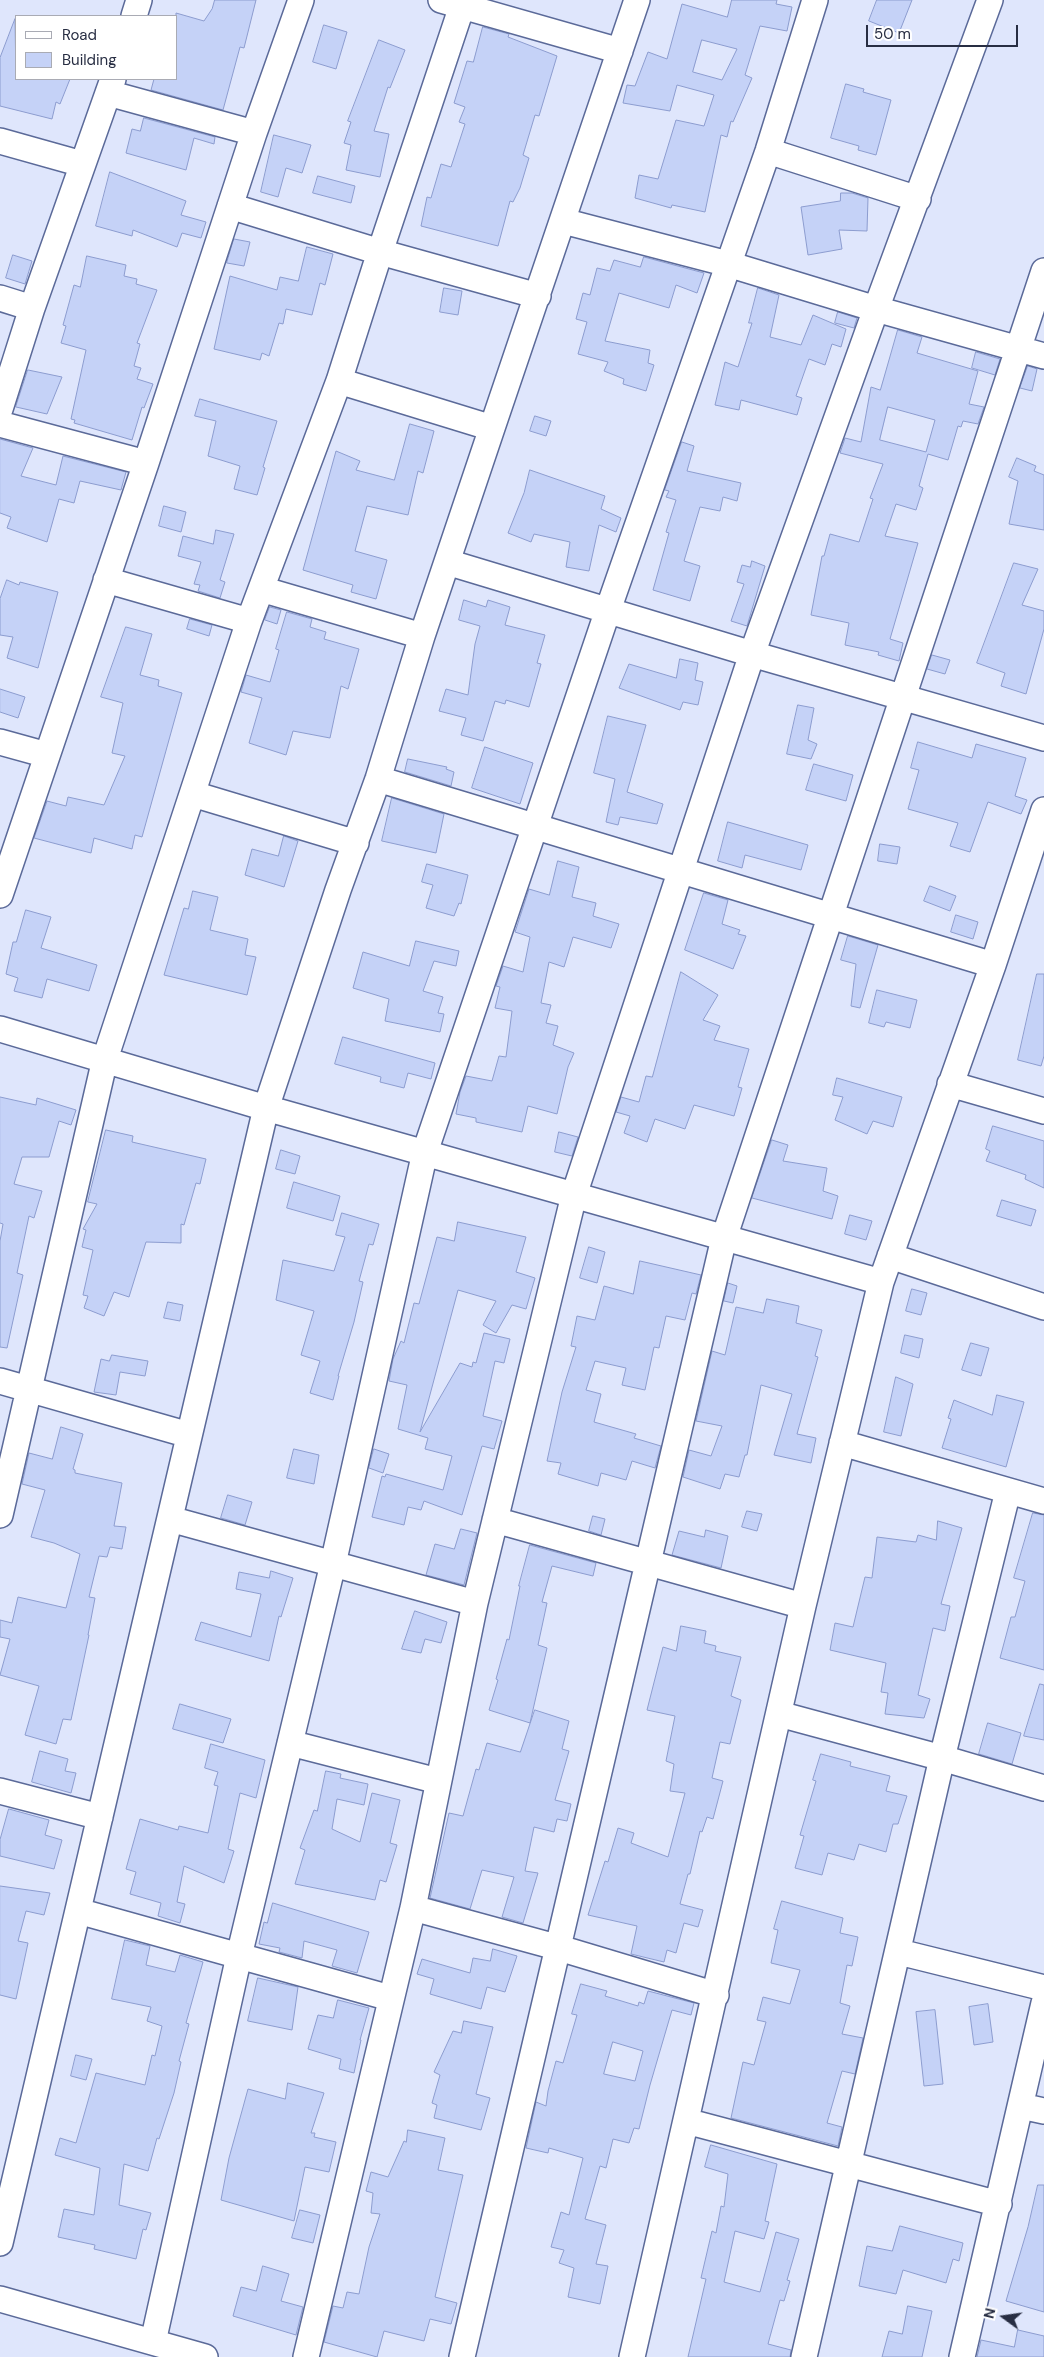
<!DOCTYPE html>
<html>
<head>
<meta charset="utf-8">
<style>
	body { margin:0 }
	#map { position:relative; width:1044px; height:2357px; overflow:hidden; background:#dfe6fc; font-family:"DM Sans",sans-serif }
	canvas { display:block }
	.legend { position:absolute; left:15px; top:15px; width:162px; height:65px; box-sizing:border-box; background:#fff; border:1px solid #a9abb4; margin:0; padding:6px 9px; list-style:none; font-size:15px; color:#282e43 }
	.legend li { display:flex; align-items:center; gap:10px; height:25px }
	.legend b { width:25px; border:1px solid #a9abb4 }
	.north { position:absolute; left:979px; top:2292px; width:50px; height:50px; -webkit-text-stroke:4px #fff; paint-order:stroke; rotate:284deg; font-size:14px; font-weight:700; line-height:20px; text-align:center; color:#282e43 }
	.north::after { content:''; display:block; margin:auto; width:18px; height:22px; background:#282e43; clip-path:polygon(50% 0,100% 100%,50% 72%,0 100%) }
	.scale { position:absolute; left:866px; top:25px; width:152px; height:22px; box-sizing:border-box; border:2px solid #282e43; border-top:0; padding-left:6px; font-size:15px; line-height:18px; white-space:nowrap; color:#282e43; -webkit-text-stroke:4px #fff; paint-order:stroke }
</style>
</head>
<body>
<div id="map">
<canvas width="1044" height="2357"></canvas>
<ul class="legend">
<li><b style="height:6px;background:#fff"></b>Road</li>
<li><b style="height:14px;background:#c5d2f7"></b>Building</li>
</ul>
<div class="north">N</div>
<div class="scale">50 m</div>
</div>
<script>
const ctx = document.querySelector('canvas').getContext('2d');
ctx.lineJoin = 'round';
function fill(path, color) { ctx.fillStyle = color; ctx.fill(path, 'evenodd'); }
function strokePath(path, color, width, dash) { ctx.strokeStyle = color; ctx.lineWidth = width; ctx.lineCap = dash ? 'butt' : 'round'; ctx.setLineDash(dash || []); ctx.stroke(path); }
const building = new Path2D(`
	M215 0H256L244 48 240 47 223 110 151 90 154 79H176V13L204 21 212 9Z
	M732 0H777L776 4 792 7 787 31 760 26 745 75 752 78 733 122 731 121 727 137 721 135 705 212 672 205 671 208 635 198 639 175 658 179 676 120 704 126 714 95 677 85 670 111 623 103 627 85 635 86 648 52 667 59 682 4 727 17ZM702 40 737 49 722 80 693 72Z
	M877 0H912L899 33 869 21Z
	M15 19 16 79H70L60 104 56 102 52 119 0 106V58Z
	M324 25 347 32 336 69 313 62Z
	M483 27 509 34 508 37 557 56 539 116 535 115 523 155 529 158 520 188 513 202 510 201 498 246 421 226 427 197 431 198 441 164 451 167 465 124 459 122 465 107 454 103 467 61 473 62Z
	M379 40 405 50 390 88 388 87 374 131 389 134 380 177 346 170 351 145 344 143 351 122 348 121Z
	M846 84 864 89 863 92 891 100 876 155 858 150 859 146 831 138Z
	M144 118 215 137 214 144 194 138 186 170 126 153 132 129 140 131Z
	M274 135 311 145 302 173 286 168 278 197 261 192Z
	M110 172 186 201 181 215 206 222 201 238 182 233 177 247 133 230 132 236 96 226Z
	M318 176 355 186 351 203 313 193Z
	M841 193H852L868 198 867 231 839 230 842 249 808 255 801 207 840 201Z
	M234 239 250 242 244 266 227 263Z
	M307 247 333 254 325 285 320 283 312 315 286 309 283 324 279 323 269 356 262 353 260 360 214 349 230 276 277 290 280 277 298 281Z
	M13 255 32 261 25 284 6 278Z
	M87 256 126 265 124 276 137 279 136 284 157 290 137 343 140 344 134 366 141 368 137 379 153 384 144 408 142 407 132 440 74 423 75 420 71 419 86 350 61 343 66 326 63 325 74 285 80 287Z
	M644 257 704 273 697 293 676 285 669 308 619 293 605 341 650 350 648 363 654 365 646 391 623 384 624 379 604 371 608 362 578 354 587 322 576 319 583 293 590 295 597 268 610 271 614 260 640 267Z
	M444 288 462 291 458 315 440 312Z
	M758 288 779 295 770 337 801 345 813 315 846 329 841 347 832 344 825 365 809 359 796 396 802 398 797 415 741 400 739 410 715 405 725 362 738 367 752 323H749Z
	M838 312 857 318 854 328 835 323Z
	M898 330 922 337 917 353 978 371 969 404 984 407 978 424 963 421 961 427 958 426 948 460 928 454 919 486 923 488 916 510 896 504 885 536 918 543 890 639 903 643 899 661 878 655 879 652 845 645 849 623 811 615 822 556H824L830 534 859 542 873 499 870 498 883 464 840 453 845 438 861 442 871 387 880 390ZM888 407 935 420 926 452 880 440Z
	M976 352 1000 359 995 375 972 368Z
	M1028 366 1037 369 1032 391 1020 388Z
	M28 370 62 377 47 414 16 407Z
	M200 399 277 421 263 467 265 468 257 495 234 489 240 466 208 456 216 421 195 416Z
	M535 416 551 421 546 436 530 431Z
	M410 424 434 431 423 473 418 471 408 515 367 506 355 551 387 560 376 599 351 592 353 585 303 570 336 451 360 461 356 470 394 480Z
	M0 439 33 448 21 476 56 485 63 456 126 472 121 490 80 481 74 503 59 499 47 542 7 528 11 517 0 513Z
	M682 442 694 446 687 471 741 483 737 501 723 497 720 511 700 507 684 561 700 566 690 601 653 590 669 533 666 532 676 500 666 497 669 491 665 490Z
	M1017 458 1036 466 1034 471 1044 475V530L1009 524 1018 481 1009 477Z
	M530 470 605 496 601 509 621 518 616 532 599 525 589 571 566 567 570 542 534 534 531 542 508 533 524 493Z
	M164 506 186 512 181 532 159 526Z
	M216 530 234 534 220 580 225 582 220 598 198 591 200 585 194 584 201 562 178 556 183 536 213 544Z
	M752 561 765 566 747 626 731 621 744 584 737 582 742 565 750 567Z
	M1014 563 1038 569 1022 605 1044 611V629L1026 694 1001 686 1005 673 977 663Z
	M7 580 19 585 20 582 58 592 38 668 7 658 13 637 0 635V599Z
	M464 600 486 607 488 600 510 607 505 625 545 635 537 663 541 664 529 707 506 700 505 704 495 701 483 741 461 735 466 718 439 711 446 689 468 695 475 644 480 626 459 620Z
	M270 607 281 610 277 624 265 620Z
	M287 612 312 619 310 627 326 632 324 639 359 649 348 689 341 686 330 738 293 731 286 755 249 743 262 698 241 692 246 675 270 682 279 650 276 649Z
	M190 619 212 625 209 636 187 629Z
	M126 627 152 634 140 675 159 680 158 686 182 693 142 837 135 835 132 849 94 838 91 853 34 838 47 801 66 806 68 797 104 805 125 756 112 753 123 703 101 697Z
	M932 655 950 660 945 674 927 669Z
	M680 659 698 663 695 680 703 682 698 705 683 702 680 710 619 688 629 664 676 678Z
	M0 689 25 697 18 718 0 712Z
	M798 705 814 708 808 740 817 744 811 759 787 754Z
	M608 716 646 725 627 792 663 804 657 824 620 817 618 825 606 822 615 779 594 773Z
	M918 742 972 758 976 744 1026 758 1015 796 1027 800 1021 814 988 802 970 852 950 846 958 823 908 809 919 770 911 768Z
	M485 747 533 763 520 804 472 788Z
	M408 759 447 767 446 769 454 772 451 786 405 772Z
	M814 764 853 775 846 801 806 790Z
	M392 798 444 814 436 853 382 841Z
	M728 822 808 845 801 870 745 855 742 868 718 861Z
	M284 836 298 841 284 887 245 875 252 849 278 856Z
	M880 844 900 847 897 864 878 861Z
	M558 861 579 867 572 897 596 903 593 916 619 924 611 948 573 937 564 967 549 962 541 1003 551 1005 546 1023 558 1026 553 1045 574 1053 568 1067 557 1114 528 1106 522 1132 476 1122V1118L456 1114 460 1092 466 1076 492 1081 499 1056 506 1057 512 1011 495 1008 500 987 496 986 503 966 523 972 530 937 515 932 516 929 529 889 549 895Z
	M427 864 468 875 461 904 459 903 454 916 426 908 433 885 422 882Z
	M930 886 956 896 950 911 924 901Z
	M193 891 218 897 210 930 248 939 245 955 256 957 247 995 164 975 184 908 188 909Z
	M704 893 728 900 722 924 740 930 738 934 746 936 733 969 685 950Z
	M26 910 51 917 41 948 97 965 89 991 47 979 42 998 14 991 18 978 6 974 13 942H16Z
	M956 915 978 922 973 939 951 932Z
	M848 936 878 945 860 1008 851 1006 856 964 841 960Z
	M416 941 459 951 456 966 434 961 423 991 443 997 438 1013 444 1014 440 1032 385 1021 389 999 353 988 363 952 409 966Z
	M681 972 718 995 703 1020 720 1026 714 1040 749 1049 738 1087 742 1088 734 1116 694 1105 685 1129 655 1119 647 1142 624 1133 630 1116 616 1112 621 1097 639 1102 646 1076 652 1077Z
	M1037 974H1044V1056L1041 1066 1018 1060Z
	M877 990 917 1000 910 1028 886 1022 884 1027 869 1023Z
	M343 1037 435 1063 431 1079 408 1073 404 1088 380 1082 381 1077 335 1064Z
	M837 1078 902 1097 893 1127 873 1121 867 1134 835 1120 843 1097 833 1095Z
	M0 1097 36 1105 37 1098 76 1110 71 1125 59 1121 49 1157H22L14 1184 42 1191 34 1218 29 1216 17 1273 23 1275 7 1348 0 1347V1241L3 1224 0 1223Z
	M993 1126 1044 1141V1188L1025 1179 1026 1175 986 1161 990 1151 986 1149Z
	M106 1130 133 1136 132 1142 206 1159 200 1184 196 1183 184 1225 181 1224V1243L146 1242 129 1297 114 1292 104 1316 84 1308 88 1296 83 1295 93 1250 82 1247 86 1230 83 1229 97 1204 88 1202Z
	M559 1132 578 1137 572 1156 555 1152Z
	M772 1140 788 1145 783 1161 827 1168 823 1191 838 1196 832 1219 752 1198Z
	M281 1150 300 1156 295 1174 276 1169Z
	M294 1182 340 1196 333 1221 287 1208Z
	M1002 1200 1036 1210 1031 1226 997 1216Z
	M342 1213 379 1224 373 1245 369 1244 359 1281 363 1282 354 1322 338 1376H339L333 1400 310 1393 320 1361 301 1355 314 1311 276 1300 283 1260 334 1271 345 1237 336 1235Z
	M850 1215 872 1221 866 1240 845 1234Z
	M458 1222 526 1237 516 1272 535 1278 526 1309 512 1305 496 1333 483 1325 496 1301 458 1290 420 1432 460 1363 472 1367 473 1362 476 1363 484 1333 510 1339 504 1363 495 1361 483 1416 502 1421 494 1449 482 1446 462 1515 424 1501 421 1510 408 1507 404 1525 372 1517 382 1476 385 1477 386 1474 443 1490 452 1456 425 1449 428 1438 398 1429 407 1385 389 1381 393 1359 401 1341 404 1343 414 1303 419 1304 437 1237 454 1241Z
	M589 1247 605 1252 597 1283 580 1278Z
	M640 1261 701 1275 696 1294 692 1293 685 1320 666 1316 659 1348 654 1347 645 1390 622 1385 626 1368 595 1361 586 1390 601 1394 594 1422 636 1434 634 1438 661 1446 655 1468 632 1461 626 1480 601 1473 598 1486 558 1474 561 1463 547 1461 562 1392 576 1347 571 1346 577 1316 595 1320 604 1286 633 1294Z
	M728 1283 737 1286 733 1303 724 1301Z
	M912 1289 927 1293 921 1315 906 1311Z
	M767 1299 799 1306 796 1323 822 1330 815 1356 818 1357 797 1434 816 1438 811 1463 774 1455 792 1394 761 1385 747 1455H745L739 1477 725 1474 720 1489 683 1477 689 1450 711 1456 722 1426 696 1421 712 1351 725 1355 736 1307 763 1313Z
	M168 1302 183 1305 180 1321 164 1318Z
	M905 1335 923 1339 919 1358 901 1353Z
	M971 1343 989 1348 981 1376 962 1370Z
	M112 1355 148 1361 145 1376 120 1372 116 1395 94 1392 101 1359 109 1361Z
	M896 1377 913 1384 901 1436 884 1432Z
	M997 1395 1024 1402 1006 1467 942 1448 951 1419 948 1418 954 1400 992 1415Z
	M61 1427 83 1434 73 1469 75 1470V1473L122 1483 114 1526 126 1527 122 1549 110 1547 107 1557 99 1556 89 1597 95 1598 88 1635H89L71 1720 63 1719 56 1744 25 1735 39 1686 0 1675 10 1639 0 1637V1620L12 1623 18 1597 66 1608 80 1554 54 1543 31 1537 45 1490 22 1484 29 1453 52 1459Z
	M294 1449 319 1455 314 1484 287 1478Z
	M374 1449 389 1454 383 1473 369 1468Z
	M228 1495 252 1502 245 1525 221 1518Z
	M747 1511 762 1514 757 1531 742 1527Z
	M1033 1513 1044 1515V1670L1000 1658 1011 1617H1015L1025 1581 1014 1578Z
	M593 1516 605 1519 601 1535 589 1531Z
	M938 1521 962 1528 941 1604 950 1606 945 1631 933 1628 918 1695 930 1699 924 1718 885 1714 888 1693 881 1692 886 1663 830 1650 835 1623 853 1627 865 1577 872 1578 877 1537 916 1542 918 1535 936 1540Z
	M461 1529 477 1533 464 1585 426 1575 435 1544 454 1549Z
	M706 1530 728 1536 721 1568 672 1555 679 1531 704 1537Z
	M530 1545 596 1563 593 1576 552 1566 542 1602 547 1603 538 1645 547 1648 530 1723 489 1710 498 1680 496 1679 507 1639 509 1640 520 1586H519Z
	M271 1571 293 1578 281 1617 279 1616 269 1661 195 1640 201 1622 251 1637 261 1594 236 1589 239 1572 269 1578Z
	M415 1611 447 1622 441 1643 425 1639 421 1653 402 1649Z
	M681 1626 706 1631 704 1643 716 1646 715 1651 741 1657 731 1696 741 1700 730 1744 720 1742 712 1778 723 1781 713 1819 707 1817 702 1832 700 1831 690 1874H688L680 1904 703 1910 698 1927 684 1923 676 1953 667 1950 664 1962 631 1954 637 1926 588 1915 605 1861 608 1862 618 1828 634 1833 631 1843 668 1857 685 1793 670 1791 674 1764 666 1761 675 1716 647 1710 663 1647 676 1651Z
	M1040 1684 1044 1685V1740L1024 1736Z
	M180 1704 231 1719 223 1743 173 1729Z
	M535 1710 569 1721 562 1749 569 1751 555 1800 571 1804 567 1821 557 1819 554 1832 534 1827 525 1871 538 1873 523 1923 502 1917 514 1877 482 1870 470 1909 430 1898 449 1813 463 1816 476 1769 479 1770 487 1743 520 1752Z
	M988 1723 1021 1733 1012 1764 979 1754Z
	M211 1744 265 1760 256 1798 240 1793 228 1849 234 1851 224 1883 184 1866 177 1902 185 1904 180 1923 158 1916 161 1903 130 1894 136 1872 126 1869 140 1819 178 1830 179 1826 208 1833 218 1786 214 1785 218 1772 205 1768Z
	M40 1751 68 1759 65 1771 76 1773 71 1793 32 1782Z
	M821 1754 851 1762 850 1766 890 1776 886 1791 907 1796 898 1824H893L886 1852 859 1844 854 1860 828 1853 822 1875 795 1868 804 1836 800 1835 816 1781 813 1780Z
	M326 1771 341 1774 340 1778 368 1784 364 1805 337 1799 332 1829 360 1842 372 1793 400 1800 390 1843 397 1845 386 1882 380 1880 375 1900 295 1884 305 1850 300 1848 314 1810 317 1811Z
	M9 1809 49 1820 45 1835 62 1840 54 1869 0 1856V1840Z
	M0 1886 50 1893 44 1915 26 1911 18 1941 28 1943 16 1999 0 1995Z
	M782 1901 843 1918 840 1933 858 1937 852 1966 847 1965 840 2003 850 2006 842 2034 863 2038 855 2074 842 2071 827 2123 842 2127 838 2146 731 2118 743 2062 754 2065 766 2022 757 2020 763 1997 790 2004 800 1970 771 1963 778 1930 774 1929Z
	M273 1903 369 1932 357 1973 332 1966 337 1950 304 1941 302 1958 279 1952 280 1948 259 1944 264 1922 267 1923Z
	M125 1940 150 1946 146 1965 175 1972 180 1955 203 1962 186 2023 189 2024 179 2061 181 2062 174 2093 159 2139 157 2138 148 2171 124 2164 119 2205 151 2213 146 2230 143 2229 136 2259 94 2249 95 2245 58 2237 64 2209 94 2215 100 2168 55 2155 60 2138 76 2143 96 2073 145 2085 152 2055 155 2056 162 2026 147 2021 151 2007 112 1999Z
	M493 1949 517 1956 505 1992 487 1987 481 2009 430 1994 434 1979 417 1974 422 1959 470 1973 473 1958 490 1961Z
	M258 1978 298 1987 292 2030 248 2021Z
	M581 1984 607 1991 605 1996 638 2006 639 2002 644 2004 648 1991 694 2003 691 2015 672 2010 650 2085 639 2129 634 2128 629 2143 613 2139 606 2168 600 2166 585 2219 606 2225 596 2264 608 2266 600 2304 568 2297 574 2268 559 2263 564 2250 551 2247 561 2212 569 2215 583 2158 549 2148 548 2153 526 2148 536 2102 546 2106 548 2091 556 2061 563 2063 577 2015 572 2014ZM613 2042 643 2051 635 2081 604 2074Z
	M338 2000 369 2008 360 2040H361L354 2073 339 2069 341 2059 308 2049 318 2015 333 2018Z
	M988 2004 993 2042 974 2045 969 2007Z
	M935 2010 943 2084 924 2086 916 2012Z
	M464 2021 493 2027 476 2094 490 2098 481 2130 434 2118 437 2105 432 2103 440 2075 434 2072 453 2031 461 2033Z
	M76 2055 92 2059 86 2080 71 2076Z
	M288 2083 324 2093 311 2133H315L314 2137 336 2142 329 2172 305 2167 294 2221 221 2200 229 2158 248 2089 285 2099Z
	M408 2130 445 2138 438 2170 463 2175 435 2297 457 2303 451 2324 430 2319 424 2341 384 2331 377 2357 324 2342 333 2306 343 2308 347 2292 359 2294 369 2247 380 2214 371 2213 373 2193 366 2191 371 2172 388 2177 404 2141 406 2142Z
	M711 2145 777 2164 765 2221 769 2222 764 2239 735 2231 724 2282 760 2292 776 2232 799 2239 787 2280 790 2281 784 2301 780 2300 768 2344 791 2350 790 2357H688L706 2279 701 2278 712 2231 716 2233 721 2206 724 2207 728 2174 705 2167Z
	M1038 2185H1044V2312L1006 2301 1028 2227Z
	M300 2210 320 2215 313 2243 292 2238Z
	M900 2226 963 2243 959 2261 953 2259 946 2283 903 2270 896 2294 859 2286 867 2246 892 2251Z
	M263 2266 289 2274 281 2301 303 2307 296 2335 233 2316 241 2287 256 2291Z
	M908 2306 932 2311 922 2357H882L889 2331 902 2334Z
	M1018 2330 1044 2336V2357H977L981 2340 1014 2347Z`);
fill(building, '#c5d2f7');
strokePath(building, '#8c9ccf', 1);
const minor = new Path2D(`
	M441 0 620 51
	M134 16 139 0
	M108 93 254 133
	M0 141 82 164
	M768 151 918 199
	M230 206 380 252 538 296
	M563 221 728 264 876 309 1044 356
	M0 298 32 308
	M339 381 492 428
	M0 409 32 308 113 79
	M0 424 146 463
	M447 562 752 654 1044 738
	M106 580 249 621
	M261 589 422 636
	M0 742 47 755
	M378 779 993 965
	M193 794 356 843
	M0 895 146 463 254 133 301 0
	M0 1029 266 1108 881 1282
	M950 1084 1044 1111
	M890 1256 1044 1307
	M0 1381 189 1435
	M842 1443 1044 1501
	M0 1515 105 1059 249 621 339 381 380 252 464 0
	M170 1519 475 1603
	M495 1520 803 1606
	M779 1714 942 1758 1044 1788
	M290 1743 438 1781
	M0 1791 100 1817
	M413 1908 556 1947 716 1995
	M78 1911 390 1998
	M899 1952 1044 1988
	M1021 2106 1044 2111
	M686 2121 999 2204
	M0 2243 266 1108 338 890 378 779 422 636 492 428 637 0
	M0 2299 205 2357
	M153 2342 239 1956 333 1564 425 1152 608 610 768 151 815 0
	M306 2357 413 1908 475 1603 574 1195 752 654 876 309 990 0
	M462 2357 724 1238 1044 271
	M632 2357 803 1606 881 1282 993 965 1044 810
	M804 2357 942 1758 1008 1491
	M962 2357 1044 2003`);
strokePath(minor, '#5b6a99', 28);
strokePath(minor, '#fff', 25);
</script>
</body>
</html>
